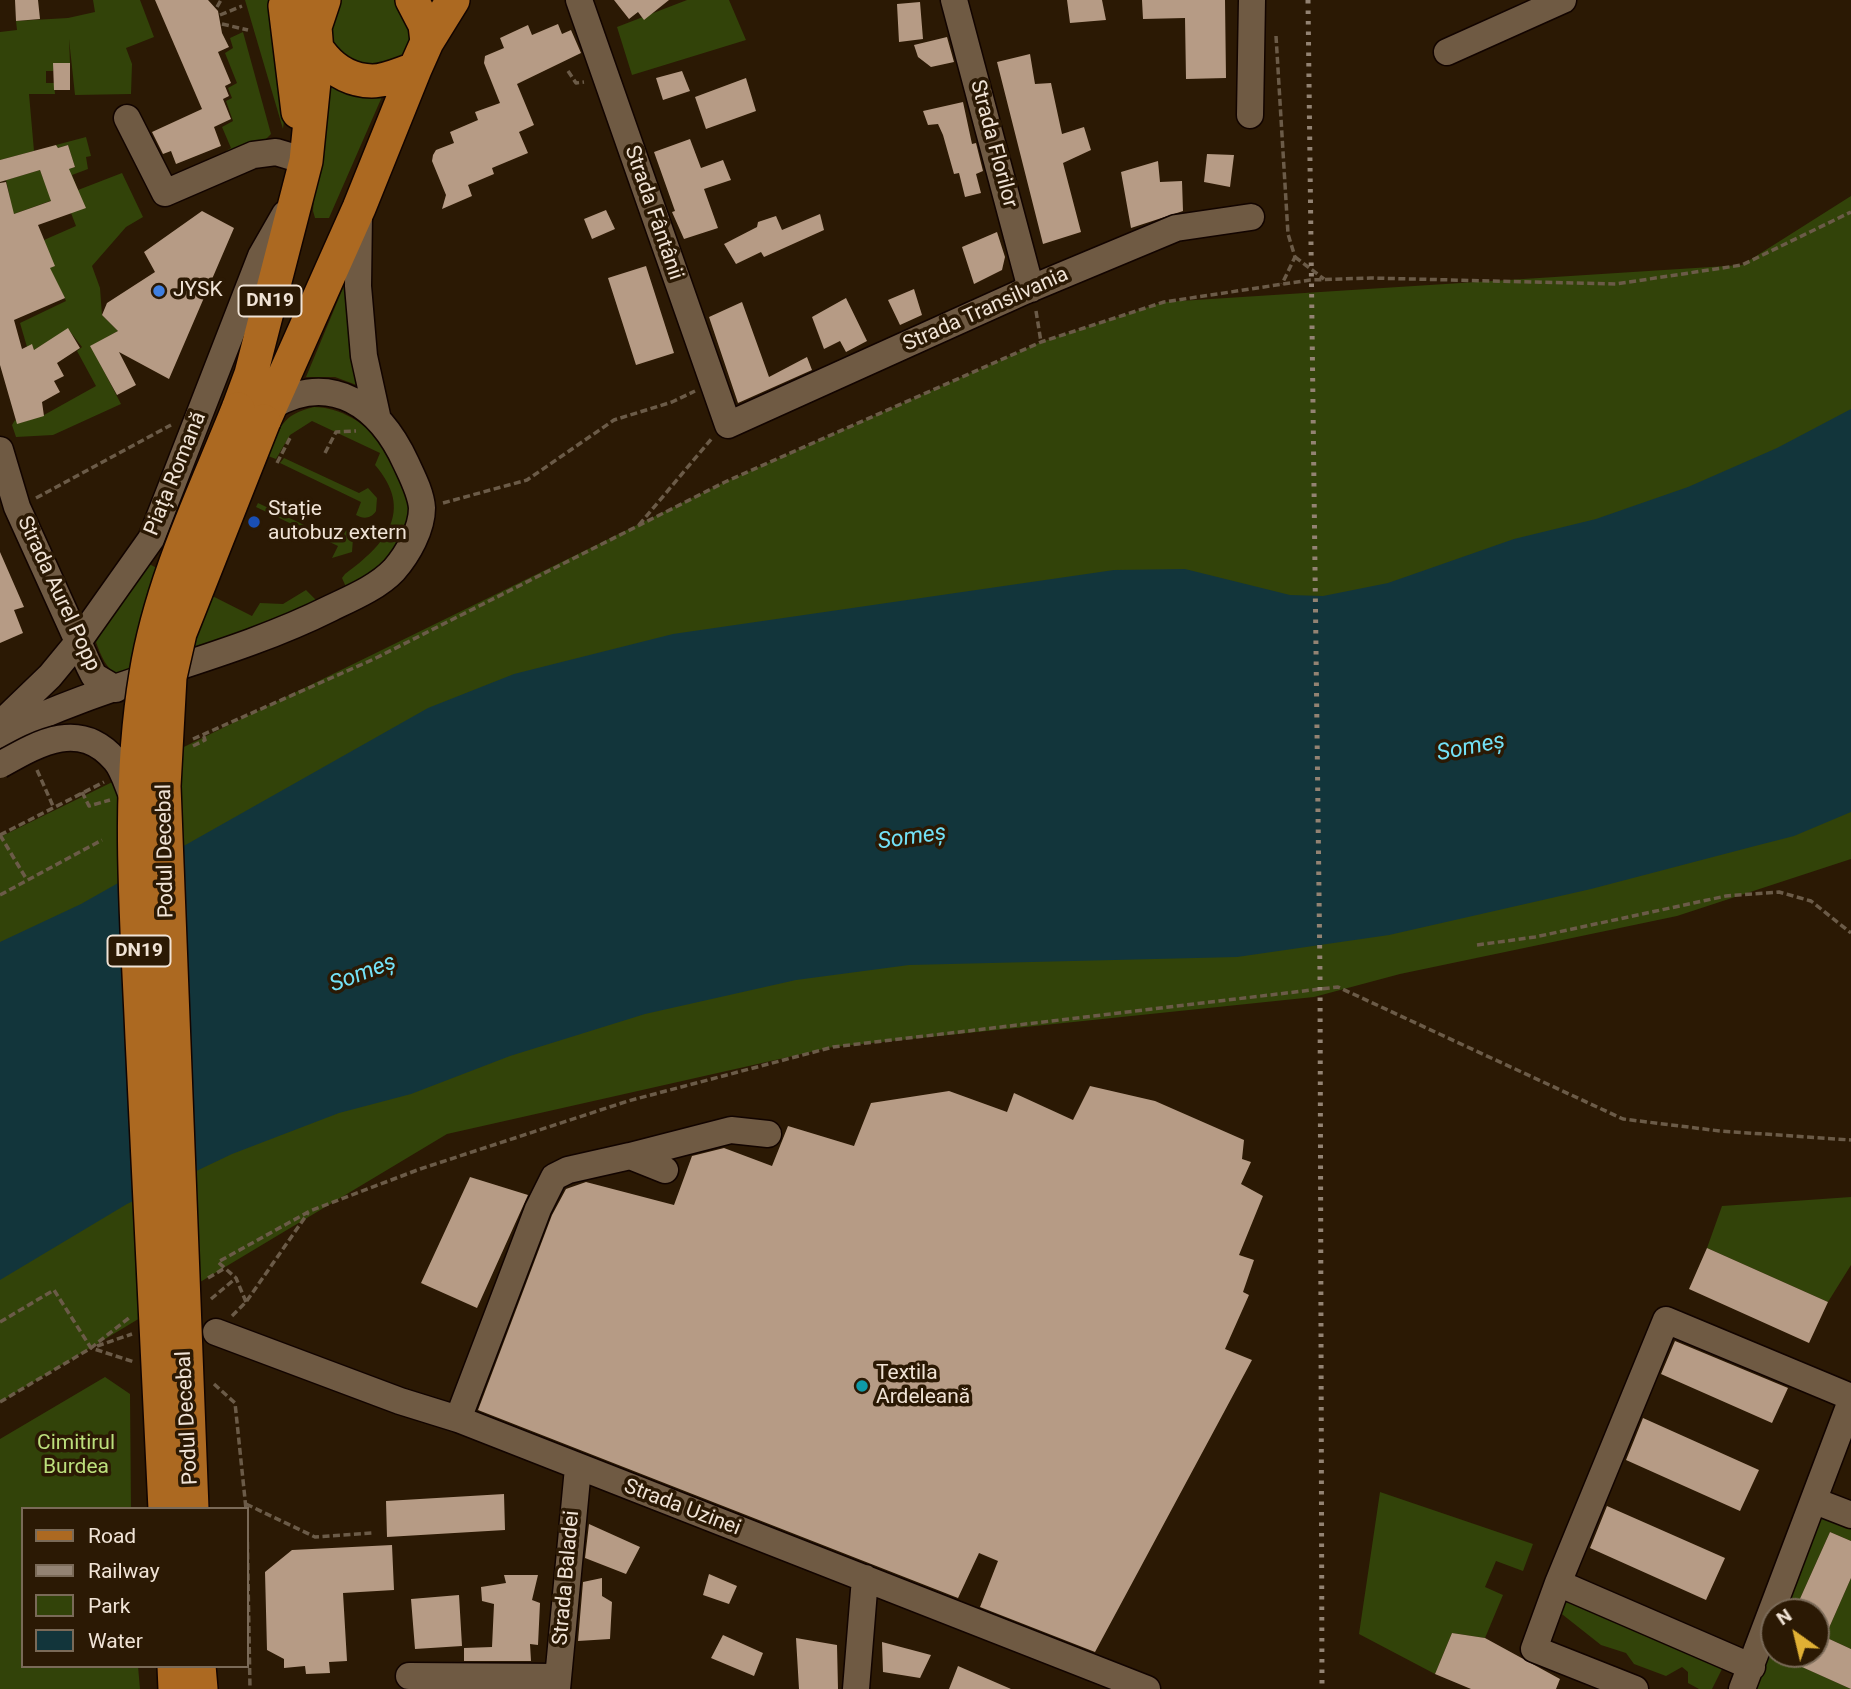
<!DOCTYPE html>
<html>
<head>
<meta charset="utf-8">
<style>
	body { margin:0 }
	#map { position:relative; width:1851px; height:1689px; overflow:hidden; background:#2b1904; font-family:Roboto,sans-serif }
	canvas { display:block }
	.legend { position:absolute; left:21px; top:1507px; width:228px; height:161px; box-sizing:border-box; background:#2b1904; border:2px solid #7a6a58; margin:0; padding:9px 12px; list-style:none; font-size:21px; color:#f0e3d6 }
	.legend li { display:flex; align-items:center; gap:14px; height:35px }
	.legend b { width:35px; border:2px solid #7a6a58 }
	.north { position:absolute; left:1760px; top:1598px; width:70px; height:70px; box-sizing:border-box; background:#2b1904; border:2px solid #7a6a58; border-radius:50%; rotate:326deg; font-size:19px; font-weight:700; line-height:28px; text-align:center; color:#f0e3d6 }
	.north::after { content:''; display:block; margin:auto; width:24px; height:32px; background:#e0b034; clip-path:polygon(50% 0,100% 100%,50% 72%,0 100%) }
</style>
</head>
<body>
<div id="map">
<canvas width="1851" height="1689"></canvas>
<ul class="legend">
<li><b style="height:9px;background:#ac6921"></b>Road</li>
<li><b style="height:9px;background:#938373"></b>Railway</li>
<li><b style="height:19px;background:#324309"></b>Park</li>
<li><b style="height:19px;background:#12353b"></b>Water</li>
</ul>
<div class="north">N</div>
</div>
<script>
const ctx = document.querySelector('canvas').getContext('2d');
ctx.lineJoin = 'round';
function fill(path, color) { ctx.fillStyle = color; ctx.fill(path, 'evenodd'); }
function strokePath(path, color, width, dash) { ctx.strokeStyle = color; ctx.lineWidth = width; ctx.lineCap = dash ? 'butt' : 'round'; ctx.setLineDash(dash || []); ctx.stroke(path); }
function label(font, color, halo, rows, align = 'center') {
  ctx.font = font + ' Roboto,sans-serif'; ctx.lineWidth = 7; ctx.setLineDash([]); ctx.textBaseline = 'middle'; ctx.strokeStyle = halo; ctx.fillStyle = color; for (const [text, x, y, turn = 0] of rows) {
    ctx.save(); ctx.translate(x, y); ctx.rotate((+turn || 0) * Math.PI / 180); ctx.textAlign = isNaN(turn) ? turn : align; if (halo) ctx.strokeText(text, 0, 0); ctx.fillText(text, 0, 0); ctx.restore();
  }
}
fill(new Path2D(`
	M93 0H140L154 37 126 48 132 64 131 94 75 95 69 39 70 63H54L53 71H46V83H54L55 94H29L34 151 0 160V32L17 30 16 21 68 18 95 12Z
	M245 0H270L285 111 283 129Z
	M337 0H406C446 96 293 79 337 0Z
	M687 0H729L746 40 632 75 617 27Z
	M243 32 271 134 261 144 230 158 226 151 231 148 222 127 233 121 226 101 232 98 228 88 237 83 225 53 233 48 230 38Z
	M323 65 388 83 329 218H315L313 211Z
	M86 137 91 156 86 157 88 169 72 175 78 190 122 173 143 217 126 227 92 266 100 288 102 315 118 331 91 346 121 404 53 435 16 437 12 425 15 420 20 423 44 415 96 386 77 351 82 347 68 329 34 350 32 345 27 347 20 323 66 301 57 283 43 271 54 266 44 240 76 226 71 213 78 191 14 214 0 201 10 198 6 180 40 170 43 178 75 167 68 145 58 148 56 145Z
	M1851 196V859L1677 916 1400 974 1314 997 833 1047 447 1134 0 1402V837L725 482 1041 342 1164 302 1742 265Z
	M346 281 362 387 335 377H306Z
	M314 407C367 408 413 468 411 520 410 528 387 565 381 572 373 579 356 583 346 587L342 578 345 574C385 545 415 511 375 465L380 453 312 421 290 435 276 459 268 456C280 427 281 415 314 407Z
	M284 458 359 493 368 488 377 498 376 511C371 519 363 519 356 515L361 502 280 463Z
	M258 503 340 542 346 530 353 539 352 552 332 558 338 546 256 507Z
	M149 564 252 616 260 603 283 604 306 590 319 603 119 676C106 669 101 656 96 642L142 567Z
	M1851 1197V1265L1828 1302 1707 1248 1722 1206Z
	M105 1377 130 1394 131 1509H23V1666H138L140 1689H0V1439Z
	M1380 1492 1533 1544 1523 1571 1496 1561 1485 1587 1503 1595 1485 1638 1452 1633 1435 1674 1359 1634Z
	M1815 1501 1851 1519V1541L1830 1532 1794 1612H1774V1654L1851 1689H1742Z
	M1851 1578V1649L1825 1637Z
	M1564 1592 1726 1661 1712 1689H1699L1688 1683V1672L1682 1667 1666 1676 1634 1664 1626 1653 1601 1645 1558 1611Z`), '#324309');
fill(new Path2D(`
	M1851 409V812L1794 836 1755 846 1591 889 1389 935 1237 957 909 965 796 980 645 1014 510 1056 411 1094 339 1113 232 1154 127 1204 0 1280V942L81 904 428 708 514 674 673 634 1114 570 1185 569 1290 595 1323 596 1388 583 1514 539 1596 519 1688 487 1777 448Z`), '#12353b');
fill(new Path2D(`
	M15 0H38L40 19 16 21Z
	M155 0H208L218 11 222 33 229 47 218 52 231 83 225 86 229 96 223 99 231 119 214 127 221 146 176 164 171 151 163 154 152 132 202 109Z
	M614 0H669L644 20 638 12 629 19Z
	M1067 0H1102L1106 20 1070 23Z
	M1142 0H1225L1226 78 1186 79 1185 18 1143 19Z
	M920 2 923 39 899 42 897 4Z
	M558 24 562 34 571 30 581 53 517 84 534 125 519 132 528 153 492 168 494 174 468 185 472 196 442 209 446 195 432 161 433 155 436 150 454 143 450 132 478 120 475 112 500 103 484 63 485 56 504 48 500 38 528 25 532 35Z
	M947 37 954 62 931 67 918 57 914 45Z
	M1030 54 1035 84 1051 83 1062 134 1084 127 1091 150 1063 163 1081 232 1043 244 997 62Z
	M53 63H70V90H54Z
	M682 71 690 91 663 100 656 78Z
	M746 78 756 111 706 129 695 97Z
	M963 102 972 144 976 143 983 171 976 174 981 193 965 197 959 173 954 174 943 135 938 124 928 125 923 111Z
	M690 139 701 168 723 160 731 180 704 189 718 228 684 239 672 212 675 211 654 152Z
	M56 145 58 148 68 145 75 167 69 169 86 208 38 225 55 266 50 268 65 298 14 320 22 349 32 344 34 350 68 328 80 348 57 363 64 376 54 381 60 392 42 402 44 416 17 424 0 365V183L6 182 14 214 51 201 40 170 0 182V160Z
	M1207 154 1234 155 1230 187 1204 182Z
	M1158 161 1160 182 1182 181 1183 211 1131 228 1121 172Z
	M606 210 615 229 592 239 584 219Z
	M202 211 234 228 169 379 119 352 136 385 117 395 90 346 118 331 102 315 107 303 155 272 144 252Z
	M820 214 824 230 764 257 761 252 736 264 724 244 757 227 758 222 776 216 782 230Z
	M997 232 1005 257 1002 270 974 284 962 247Z
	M646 266 674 353 636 365 608 278Z
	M914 289 922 315 900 325 888 300Z
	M846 298 867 341 846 352 840 341 824 349 812 317Z
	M742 302 769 377 807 357 812 370 738 403 709 317Z
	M0 552 24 607 14 610 23 633 0 643Z
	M1090 1086 1155 1101 1244 1140 1242 1159 1251 1162 1241 1184 1263 1196 1239 1255 1254 1260 1243 1292 1249 1295 1225 1349 1252 1360 1095 1652 980 1607 998 1561 979 1553 958 1598 478 1410 552 1215 566 1189 586 1182 674 1205 692 1156 724 1148 772 1166 788 1126 854 1146 871 1103 949 1091 1007 1112 1014 1093 1073 1120Z
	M470 1177 528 1195 477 1308 421 1283Z
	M1707 1248 1828 1302 1809 1343 1689 1289Z
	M1675 1341 1788 1388 1772 1423 1661 1374Z
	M1643 1418 1759 1470 1740 1511 1626 1460Z
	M504 1494 505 1530 387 1537 386 1501Z
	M1607 1506 1725 1558 1706 1600 1590 1548Z
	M589 1524 640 1547 626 1574 585 1558Z
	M1830 1532 1851 1541V1578L1825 1637 1851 1649V1689L1773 1654H1816V1612H1794Z
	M392 1545 394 1590 343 1593 347 1661 329 1662 330 1673 306 1674 305 1666 284 1668V1659L267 1650 265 1572 292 1550Z
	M709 1574 737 1586 729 1604 703 1595Z
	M504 1575H538L532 1600 540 1603 538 1645 530 1644 531 1661H464V1648L492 1647 494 1604 482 1601 481 1587 506 1583Z
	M602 1578V1596L612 1602 610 1639 578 1641 583 1582Z
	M459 1595 462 1646 415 1649 411 1599Z
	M1452 1633 1485 1638 1560 1679 1556 1689H1471L1435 1674Z
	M723 1635 763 1653 754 1676 711 1658Z
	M796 1638 837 1645 838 1689H799Z
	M882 1642 931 1655 920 1678 883 1672Z
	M958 1666 1011 1689H949Z`), '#b69b85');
const minor = new Path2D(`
	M579 0 728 425 1025 291 1176 228 1251 217
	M954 0 1031 289
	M1447 52 1563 0
	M1250 115 1252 0
	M127 118 165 193 253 155 276 152 306 161
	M359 213 358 286 364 356 378 420
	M0 450 17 507 89 666 94 676 116 689
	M0 724 50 676 78 642 151 539 261 256 285 214
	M0 735C105 681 225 661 331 608 352 598 378 587 394 570 408 554 422 529 422 508 421 493 412 476 406 463 380 406 332 371 272 406
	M630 1156 731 1130 768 1134
	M216 1332 400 1401 458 1419 1147 1689
	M458 1419 538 1209 554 1177 568 1170 630 1156 665 1170
	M1815 1501 1851 1515
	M1558 1583 1534 1649 1635 1689
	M1752 1667 1558 1583 1666 1320 1851 1397
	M409 1676 558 1677
	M557 1689 578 1468
	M856 1689 865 1578
	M1742 1689 1851 1401`);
const major = new Path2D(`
	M292 0C309 36 325 80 372 81 386 81 402 73 415 69
	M412 0 425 25 427 42
	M285 6 298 112
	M238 409 251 374 306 161 317 52 315 27 324 0
	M264 421 359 208 415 69 427 42 453 0
	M174 1666 175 1689
	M199 1666 201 1689`);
strokePath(minor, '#120400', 29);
strokePath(major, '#120400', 36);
strokePath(new Path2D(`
	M217 7 221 0
	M220 15 242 6
	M222 24 248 30
	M1276 36 1288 234 1295 257 1282 284
	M568 71 576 83 584 82
	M1295 257 1324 279
	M1036 311 1041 342
	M325 453 336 432 356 431
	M277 463 290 438
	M36 498 171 425
	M443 503 527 480 614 420 672 402 695 391
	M639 525 713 437
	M193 739 374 659 725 482 1041 342 1164 302 1310 280 1371 278 1616 284 1742 265 1851 212
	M193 746 205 740 203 734
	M37 770 53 806
	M82 792 89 806 110 800
	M0 835 104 782
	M0 835 27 880
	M0 895 102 840
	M1477 945 1535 937 1726 896 1779 892 1811 901 1851 933
	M208 1278 225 1268
	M211 1299 236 1278
	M246 1302 236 1278 218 1262 310 1211 420 1169 628 1101 833 1047 1320 989 1338 987 1623 1119 1720 1131 1851 1140
	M232 1316 246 1302 308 1213
	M0 1322 54 1290 91 1348 134 1362
	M97 1346 132 1334
	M214 1384 235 1403 246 1509
	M0 1402 91 1348 130 1317
	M246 1504 315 1537 372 1533
	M247 1521 250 1689`), '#6b5b48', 3.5, [7, 3.5]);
strokePath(minor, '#6f5a43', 26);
strokePath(major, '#ac6921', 33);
strokePath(new Path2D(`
	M1308 0 1320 974 1322 1689`), '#938373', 5, [3.5, 7]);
const minorBridge = new Path2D(`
	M0 765C39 743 79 719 115 760 124 770 128 788 134 800`);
const majorBridge = new Path2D(`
	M165 1509C157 1352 149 1195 142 1038 137 918 126 793 146 674 161 581 203 496 238 409
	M192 1509 164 786 170 677 180 633 264 421`);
strokePath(minorBridge, '#120400', 29, []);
strokePath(majorBridge, '#120400', 36, []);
strokePath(minorBridge, '#6f5a43', 26);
strokePath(majorBridge, '#ac6921', 33);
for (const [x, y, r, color] of [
	[159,291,7,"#3f7fe0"],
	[254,522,7,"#1a4fb4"],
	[862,1386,7,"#0f9aa8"]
]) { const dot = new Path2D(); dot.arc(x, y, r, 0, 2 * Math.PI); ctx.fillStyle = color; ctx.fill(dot); strokePath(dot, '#2b1904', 2.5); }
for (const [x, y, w] of [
	[270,301,63],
	[139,951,63]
]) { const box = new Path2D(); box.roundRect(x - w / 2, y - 15.5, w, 31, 5); ctx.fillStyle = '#2b1904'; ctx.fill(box); strokePath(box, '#f0e3d6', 2); }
label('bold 19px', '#f0e3d6', null, [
	["DN19",270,301],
	["DN19",139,951]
]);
label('21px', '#f0e3d6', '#2b1904', [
	["Strada Florilor",993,144,75],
	["Strada Fântânii",653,213,71],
	["Strada Transilvania",986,310,-24],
	["Piața Romană",176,474,-68],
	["Strada Aurel Popp",58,594,65],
	["Podul Decebal",166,851,-91],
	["Podul Decebal",188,1418,-93],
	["Strada Uzinei",682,1508,21],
	["Strada Baladei",567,1578,-85]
]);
label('21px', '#f0e3d6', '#2b1904', [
	["JYSK",173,291],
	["Stație",268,510],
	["autobuz extern",268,534],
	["Textila",876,1374],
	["Ardeleană",876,1398]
], 'left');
label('21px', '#bcdf7c', '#2b1904', [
	["Cimitirul",76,1444],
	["Burdea",76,1468]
]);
label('italic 23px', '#73e2f7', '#2b1904', [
	["Someș",1471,748,-11],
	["Someș",912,838,-8],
	["Someș",363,974,-21]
]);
</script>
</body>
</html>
